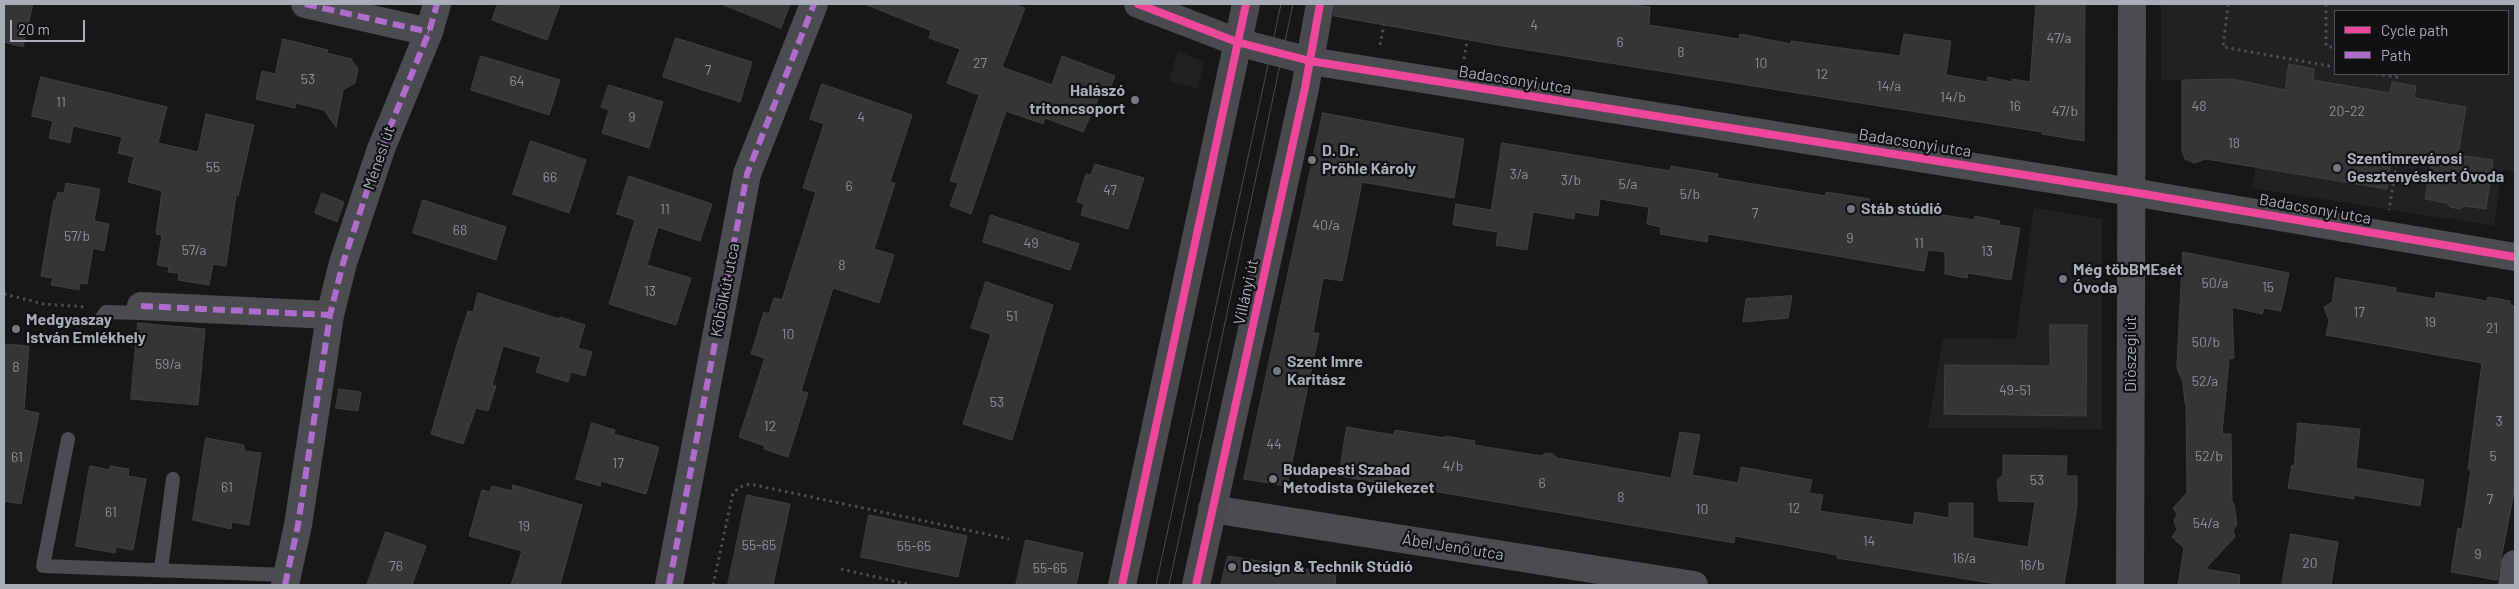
<!DOCTYPE html>
<html>
<head>
<meta charset="utf-8">
<style>
	body { margin:0 }
	#map { position:relative; width:2519px; height:589px; overflow:hidden; background:#171717; font-family:Barlow,sans-serif }
	canvas { display:block }
	.frame { position:absolute; inset:0; border:5px solid #a8adb8; pointer-events:none }
	.legend { position:absolute; left:2334px; top:10px; width:175px; height:65px; box-sizing:border-box; background:#111113; border:1px solid #4d4f55; margin:0; padding:6px 9px; list-style:none; font-size:15px; color:#a8adb8 }
	.legend li { display:flex; align-items:center; gap:10px; height:25px }
	.legend b { width:25px; border:1px solid #4d4f55 }
	.scale { position:absolute; left:10px; top:20px; width:75px; height:22px; box-sizing:border-box; border:2px solid #a8adb8; border-top:0; padding-left:6px; font-size:15px; line-height:18px; white-space:nowrap; color:#a8adb8; -webkit-text-stroke:4px #111113; paint-order:stroke }
</style>
</head>
<body>
<div id="map">
<canvas width="2519" height="589"></canvas>
<div class="frame"></div>
<ul class="legend">
<li><b style="height:6px;background:#ed469a"></b>Cycle path</li>
<li><b style="height:6px;background:#b06ccc"></b>Path</li>
</ul>
<div class="scale">20 m</div>
</div>
<script>
const ctx = document.querySelector('canvas').getContext('2d');
ctx.lineJoin = 'round';
function fill(path, color) { ctx.fillStyle = color; ctx.fill(path, 'evenodd'); }
function strokePath(path, color, width, dash) { ctx.strokeStyle = color; ctx.lineWidth = width; ctx.lineCap = dash ? 'butt' : 'round'; ctx.setLineDash(dash || []); ctx.stroke(path); }
function label(font, color, halo, rows, align = 'center') {
  ctx.font = font + ' Barlow,sans-serif'; ctx.lineWidth = 4.5; ctx.setLineDash([]); ctx.textBaseline = 'middle'; ctx.strokeStyle = halo; ctx.fillStyle = color; for (const [text, x, y, turn = 0] of rows) {
    ctx.save(); ctx.translate(x, y); ctx.rotate((+turn || 0) * Math.PI / 180); ctx.textAlign = isNaN(turn) ? turn : align; if (halo) ctx.strokeText(text, 0, 0); ctx.fillText(text, 0, 0); ctx.restore();
  }
}
fill(new Path2D(`
	M2161 4H2515V172L2502 170 2494 226 2252 188 2268 87 2232 79 2161 80ZM2335 11H2508V74H2335Z
	M1178 51 1204 62 1198 89 1169 81Z
	M2034 208 2102 219V429L1928 428 1943 338 2016 339Z`), '#212123');
const building = new Path2D(`
	M4 4H33L23 47 4 42Z
	M498 4H560L547 40 492 20Z
	M722 4H790L781 28Z
	M865 4H1012L1025 8 1002 67 1052 85 1062 56 1115 76 1108 94 1102 91 1083 132 1045 118 1043 124 1006 111 971 214 950 206 958 183 950 181 979 95 947 83 960 49 929 38 931 31Z
	M1335 4H1624L1650 7 1649 25 1739 39 1740 34 1791 44V41L1900 56 1904 34 1951 41 1946 75 1987 82 1988 77 2012 82V79L2030 82 2036 4H2085L2084 141 2042 134V132L1503 46 1334 16Z
	M676 38 752 62 740 102 663 77Z
	M283 39 328 50 327 53 351 59 358 69 355 83 343 90 336 127 324 110 296 103 295 108 256 99 262 71 275 74Z
	M481 56 560 80 549 115 471 90Z
	M2289 64 2314 69 2313 80 2390 93 2392 82 2416 86 2414 98 2466 107 2458 155 2493 160 2486 209 2464 206 2460 209 2450 207 2447 203 2425 199 2432 160 2392 154 2387 189 2206 159 2194 163 2185 159 2182 151V80L2232 79 2285 90Z
	M41 77 167 107 158 143 198 152 206 114 254 125 238 196 236 195 226 266 213 264 209 285 178 280 179 273 168 272 169 267 157 265 162 235 156 234 162 191 128 182 134 157 118 153 122 137 73 126 70 143 49 138 53 121 32 116Z
	M822 84 912 115 890 182 895 183 874 249 894 255 879 303 833 288 801 391 808 393 788 457 764 449 765 446 739 437 765 358 751 354 764 312 769 314 774 298 782 300 816 192 803 188 824 124 810 119Z
	M609 85 663 102 649 148 602 133 609 110 601 107Z
	M1323 113 1464 139 1454 198 1362 182 1342 281 1323 278 1313 333H1319L1287 486 1244 479Z
	M531 141 586 160 569 213 513 194Z
	M1502 143 1670 171 1671 166 1718 174 1717 178 1826 196V192L1870 199 1869 203 1974 220 1975 216 2000 221 1999 225 2020 228 2011 280 1968 273 1967 278 1945 274V252L1928 250 1924 271 1708 234 1707 242 1660 234 1661 227 1647 224 1649 207 1600 199 1598 216 1575 212 1574 219 1533 212 1527 250 1496 245 1498 232 1453 225 1456 204 1491 210Z
	M1095 164 1144 178 1128 229 1081 215 1084 204 1077 202 1086 174 1091 175Z
	M629 176 712 204 700 241 658 227 647 265 691 278 676 325 609 304 635 220 617 214Z
	M66 183 100 189 94 221 109 224 104 251 93 248 87 284 80 283 79 290 51 285 53 278 41 276 54 200H56L58 192 64 193Z
	M322 193 344 202 337 222 315 213Z
	M423 200 506 227 496 260 413 233Z
	M991 215 1079 244 1070 270 983 242Z
	M2183 252 2289 273 2281 311 2264 308 2262 314 2232 307 2234 358 2229 359 2222 434H2231L2232 502 2234 504 2237 525 2233 530 2235 537 2205 569 2240 575 2239 585H2178L2184 548 2172 537 2177 530 2174 521 2177 514 2173 508 2187 493 2186 403H2185L2183 383 2177 368Z
	M2336 278 2396 288V292L2435 299 2436 292 2487 301 2488 297 2510 301V305L2515 306V487L2497 580 2451 572 2458 528 2462 529 2471 470 2468 469 2482 363 2326 335 2329 321 2324 307 2332 302Z
	M986 282 1053 305 1012 440 963 424 991 334 971 328Z
	M478 293 559 319 560 317 585 325 578 348 592 352 585 376 571 372 568 382 536 372 541 357 503 346 492 385 496 386 488 411 476 408 463 444 431 434 457 345 468 311 473 312Z
	M1792 296 1788 318 1743 322 1746 299Z
	M138 323 205 329 198 405 131 399Z
	M2050 325H2087L2086 416 1944 414 1945 365 2050 366Z
	M4 344 29 346 24 410 39 413 21 504 4 501Z
	M339 389 361 392 358 411 336 408Z
	M592 423 615 430 614 434 659 447 646 494 601 481 600 486 576 479Z
	M2298 423 2360 429 2356 468 2424 480 2420 506 2354 495V499L2288 488 2292 465 2294 466Z
	M1347 427 1394 435 1395 430 1445 438V436L1475 441 1474 445 1541 456 1546 453 1553 454 1557 458 1671 478 1680 432 1700 435 1692 475 1738 483 1741 467 1812 480 1809 493 1823 495 1820 511 1913 525 1915 512 1949 518V503H1973V538L2028 547 2035 502 1999 501 1997 480 2003 475V455L2067 456 2066 476H2077V507L2064 585H2003L1837 558V555L1735 536 1734 543 1416 488 1415 492 1390 488V485L1339 476Z
	M206 438 244 445V451L261 453 249 525 232 522 231 529 193 520Z
	M90 466 110 470V466L129 469 128 476 146 479 133 550 116 547 115 553 76 546Z
	M513 485 582 505 560 585H511L522 551 469 536 482 490 490 492 492 486 512 491Z
	M747 495 790 504 773 585H728Z
	M869 515 967 536 958 577 861 557Z
	M386 532 426 546 412 585H367Z
	M2291 534 2338 542 2331 585H2282Z
	M1026 540 1083 553 1076 585H1016Z
	M1228 556 1336 574 1335 585H1221Z`);
fill(building, '#353536');
strokePath(building, '#3f4043', 1);
strokePath(new Path2D(`
	M2228 4 2223 47 2335 67
	M2326 4V46L2335 48
	M1380 45 1384 25
	M1464 59 1467 40
	M2376 74 2397 77 2398 74
	M2381 158 2397 161 2389 210
	M4 294 44 304 87 307
	M841 569 911 585
	M713 585 733 493 740 487 750 484 1009 539`), '#4d4e52', 3, [2.5, 4]);
strokePath(new Path2D(`
	M101 319 106 312 139 313 141 306
	M68 439 43 566 287 575
	M161 569 173 479`), '#4b4c50', 14);
strokePath(new Path2D(`
	M305 4 429 32
	M1310 61 2132 192 2515 257
	M141 306 330 315
	M1212 509 1694 585
	M285 585 298 525 330 315 343 263 381 149 429 32 437 4
	M669 585 747 174 814 4
	M2130 585 2132 4
	M2512 585 2515 564`), '#4b4c50', 28);
strokePath(new Path2D(`
	M1138 4 1237 42 1310 61
	M1122 585 1246 4
	M1196 585 1305 88 1320 4`), '#4a4a4e', 28);
strokePath(new Path2D(`
	M1156 585 1281 4
	M1169 585 1293 4`), '#4b4c4f', 1);
strokePath(new Path2D(`
	M305 4 429 32
	M141 306 330 315
	M285 585 298 525 330 315 343 263 381 149 429 32 437 4
	M669 585 747 174 814 4`), '#b06ccc', 6, [12, 6]);
strokePath(new Path2D(`
	M1138 4 1237 42 1310 61 2132 192 2515 257
	M1122 585 1246 4
	M1196 585 1305 88 1320 4`), '#ed469a', 8);
for (const [x, y, r, color] of [
	[1135,100,5,"#757880"],
	[1312,160,5,"#757880"],
	[2337,168,5,"#757880"],
	[1851,209,5,"#757880"],
	[2063,279,5,"#757880"],
	[16,329,5,"#757880"],
	[1277,371,5,"#757880"],
	[1273,479,5,"#757880"],
	[1232,567,5,"#757880"]
]) { const dot = new Path2D(); dot.arc(x, y, r, 0, 2 * Math.PI); ctx.fillStyle = color; ctx.fill(dot); strokePath(dot, '#111113', 2); }
label('14px', '#8b8f98', null, [
	["4",1534,25],
	["47/a",2059,38],
	["6",1620,42],
	["8",1681,52],
	["27",980,63],
	["10",1761,63],
	["7",708,70],
	["12",1822,74],
	["53",308,79],
	["64",517,81],
	["14/a",1889,86],
	["14/b",1953,97],
	["11",61,102],
	["16",2015,106],
	["48",2199,106],
	["47/b",2065,111],
	["20-22",2347,111],
	["9",632,117],
	["4",861,117],
	["18",2234,143],
	["55",213,167],
	["3/a",1519,174],
	["66",550,177],
	["3/b",1571,180],
	["5/a",1628,184],
	["6",849,186],
	["47",1110,190],
	["5/b",1690,194],
	["11",665,209],
	["7",1755,213],
	["40/a",1326,225],
	["68",460,230],
	["57/b",77,236],
	["9",1850,238],
	["49",1031,243],
	["11",1919,243],
	["57/a",194,250],
	["13",1987,251],
	["8",842,265],
	["50/a",2215,283],
	["15",2268,287],
	["13",650,291],
	["17",2359,312],
	["51",1012,316],
	["19",2430,322],
	["21",2492,328],
	["10",788,334],
	["50/b",2206,342],
	["59/a",168,364],
	["8",16,367],
	["52/a",2205,381],
	["49-51",2015,390],
	["53",997,402],
	["3",2499,421],
	["12",770,426],
	["44",1274,444],
	["52/b",2209,456],
	["5",2493,456],
	["61",17,457],
	["17",618,463],
	["4/b",1453,466],
	["53",2037,480],
	["6",1542,483],
	["61",227,487],
	["8",1621,497],
	["7",2490,499],
	["12",1794,508],
	["10",1702,509],
	["61",111,512],
	["54/a",2206,523],
	["19",524,526],
	["14",1869,541],
	["55-65",759,545],
	["55-65",914,546],
	["9",2478,554],
	["16/a",1964,558],
	["20",2310,563],
	["16/b",2032,565],
	["76",396,566],
	["55-65",1050,568]
]);
label('16px', '#a8adb8', '#111113', [
	["Badacsonyi utca",1515,80,9],
	["Badacsonyi utca",1915,143,9],
	["Ménesi út",379,158,-71],
	["Badacsonyi utca",2315,209,10],
	["Köbölkút utca",725,290,-79],
	["Villányi út",1246,292,-78],
	["Diószegi út",2131,354,-90],
	["Ábel Jenő utca",1453,547,9]
]);
label('bold 16px', '#a8adb8', '#111113', [
	["Halászó",1125,91,"right"],
	["tritoncsoport",1125,109,"right"],
	["D. Dr.",1322,151],
	["Pröhle Károly",1322,169],
	["Szentimrevárosi",2347,159],
	["Gesztenyéskert Óvoda",2347,177],
	["Stáb stúdió",1861,209],
	["Még töbBMEsét",2073,270],
	["Óvoda",2073,288],
	["Medgyaszay",26,320],
	["István Emlékhely",26,338],
	["Szent Imre",1287,362],
	["Karitász",1287,380],
	["Budapesti Szabad",1283,470],
	["Metodista Gyülekezet",1283,488],
	["Design & Technik Stúdió",1242,567]
], 'left');
</script>
</body>
</html>
